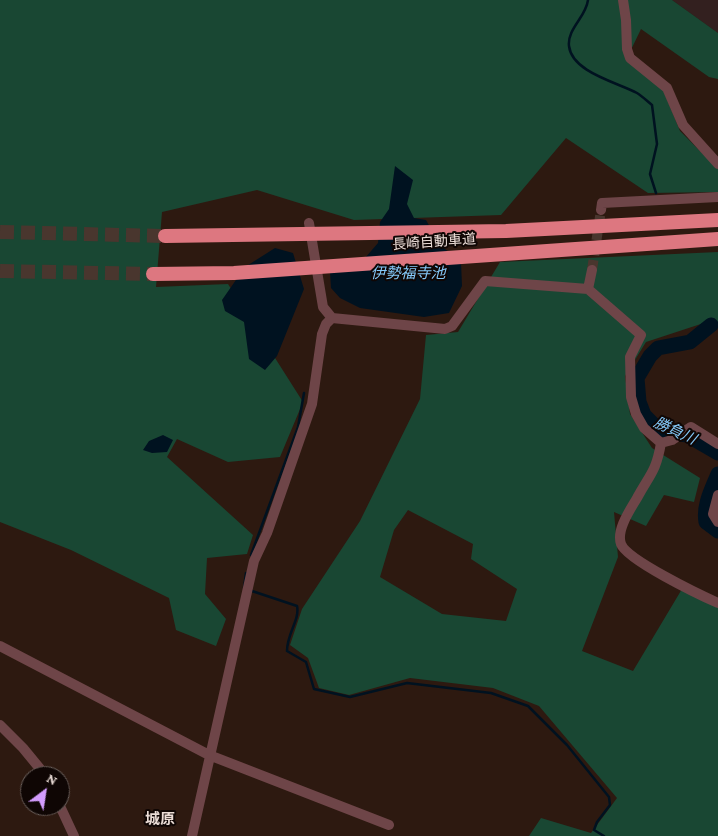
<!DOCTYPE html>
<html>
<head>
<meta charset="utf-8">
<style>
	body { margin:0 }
	#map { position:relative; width:718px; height:836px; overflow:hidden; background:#2d1910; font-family:"Crimson Pro",serif }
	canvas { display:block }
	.north { position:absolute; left:20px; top:766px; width:50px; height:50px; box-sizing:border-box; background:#0f0604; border:1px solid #675c58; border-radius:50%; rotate:31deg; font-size:14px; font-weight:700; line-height:20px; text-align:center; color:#eadcd6 }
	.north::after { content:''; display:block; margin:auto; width:18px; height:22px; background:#d39cfd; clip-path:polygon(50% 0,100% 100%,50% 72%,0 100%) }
</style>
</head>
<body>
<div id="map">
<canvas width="718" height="836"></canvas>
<div class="north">N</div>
</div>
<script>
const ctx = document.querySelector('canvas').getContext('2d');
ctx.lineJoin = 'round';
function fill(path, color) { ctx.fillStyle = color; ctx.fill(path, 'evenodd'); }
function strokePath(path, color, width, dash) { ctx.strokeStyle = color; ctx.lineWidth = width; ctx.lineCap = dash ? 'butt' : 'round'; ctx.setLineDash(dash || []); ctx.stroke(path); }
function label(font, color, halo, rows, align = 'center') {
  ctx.font = font + ' "Crimson Pro","Noto Sans JP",serif'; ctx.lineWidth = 4; ctx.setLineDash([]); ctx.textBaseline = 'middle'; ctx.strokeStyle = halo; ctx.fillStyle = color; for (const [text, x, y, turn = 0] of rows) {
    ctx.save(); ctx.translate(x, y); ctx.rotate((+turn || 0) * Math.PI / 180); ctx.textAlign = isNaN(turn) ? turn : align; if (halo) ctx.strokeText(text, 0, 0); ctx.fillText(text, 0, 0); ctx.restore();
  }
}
fill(new Path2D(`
	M672 0H718V33Z`), '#33201f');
fill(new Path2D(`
	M0 0H672L718 33V79L709 77 641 29 628 56 662 87 680 131 718 169V192L648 193 566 138 501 215 354 220 257 190 162 212 156 287 228 284 303 402 280 457 228 462 177 439 167 457 253 535 247 554 207 558 205 594 226 619 216 646 176 630 169 598 71 550 0 522Z
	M718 252V324L713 320 646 342 625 376 630 414 652 448 700 478 694 502 664 495 646 526 614 512 618 557 582 651 633 671 682 589 718 606V836H529L541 818 591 833 617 798 539 706 493 688 410 678 349 695 319 688 308 658 290 645 302 609 360 521 420 399 426 335 458 332 500 262ZM408 510 473 544 471 559 517 589 506 621 442 614 380 577 394 530Z`), '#194733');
fill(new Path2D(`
	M395 166 413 180 407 204 414 218 426 220 440 245 461 262 462 286 449 313 424 317 360 308 340 298 331 288 330 272 365 258 378 243 380 222 389 209Z
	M275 248 293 253 304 289 277 356 265 370 249 359 244 322 225 311 222 300 245 267Z
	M163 435 173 440 167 452 152 453 143 450 149 441Z`), '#001220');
strokePath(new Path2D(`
	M588 0C586 17 567 29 569 46 572 72 616 82 637 93 642 96 647 101 652 105L657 144 650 174 656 193
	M711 325 718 323
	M251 555 298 427 304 393
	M244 588 246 573
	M249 590 297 606C300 620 287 633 287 651L306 662 314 689 350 697 407 683 491 693 528 706 567 745 609 797 610 805 597 822 594 830 604 836`), '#001220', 2.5);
strokePath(new Path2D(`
	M711 325 690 342 658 348 650 356 637 378 639 402 644 415 654 425 669 432 687 435 718 453
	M718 474C712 489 703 505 706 522L718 531`), '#001220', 15);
strokePath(new Path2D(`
	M592 270 601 210`), '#49362e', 10, [10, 5]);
strokePath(new Path2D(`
	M0 232 165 236
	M0 271 153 274`), '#49362e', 14, [14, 7]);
strokePath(new Path2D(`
	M623 0 626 20 627 49 630 58 667 88 683 125 718 164
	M601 210 602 203 718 197
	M309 223 323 307 332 318 445 329 452 326 485 281 588 289 641 335 630 357 631 397 636 414 644 428 661 443
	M588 289 592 270
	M661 443C656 472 650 474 637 498 630 510 616 530 621 544 627 560 700 595 718 603
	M661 443 672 440 691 427 718 444
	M718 495 713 514 718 522
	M0 646 209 755 389 825
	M0 725 23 748 46 776
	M60 806 74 836
	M192 836 254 561 267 533 312 404 322 334 326 324 332 318`), '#6e4548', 10);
strokePath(new Path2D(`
	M165 236 506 231 718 220
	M153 274 234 273 718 239`), '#dd7780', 14);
label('14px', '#eadcd6', '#0f0604', [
	["長崎自動車道",434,242,-4]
]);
label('italic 15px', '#84c8f8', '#0f0604', [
	["伊勢福寺池",408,273],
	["勝負川",675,431,25]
]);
label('bold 15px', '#eadcd6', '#0f0604', [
	["城原",160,819]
]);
</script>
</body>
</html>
